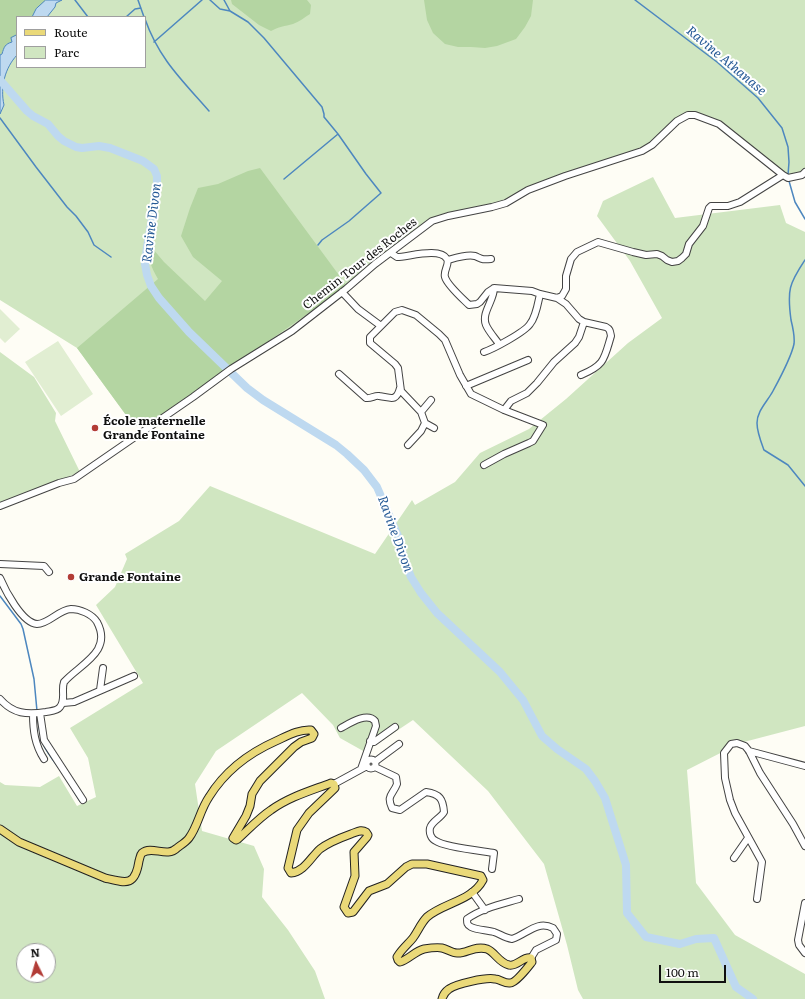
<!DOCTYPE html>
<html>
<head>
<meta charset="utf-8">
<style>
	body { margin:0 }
	#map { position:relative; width:805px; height:999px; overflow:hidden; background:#fefdf5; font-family:Literata,serif }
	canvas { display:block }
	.legend { position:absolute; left:16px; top:16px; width:130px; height:52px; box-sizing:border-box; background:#fff; border:1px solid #9f9f9f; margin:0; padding:5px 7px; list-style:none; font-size:12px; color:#101010 }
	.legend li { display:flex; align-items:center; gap:8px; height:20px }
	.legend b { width:20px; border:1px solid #9f9f9f }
	.north { position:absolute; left:16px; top:943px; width:40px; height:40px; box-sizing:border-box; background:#fff; border:1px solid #9f9f9f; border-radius:50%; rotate:355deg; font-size:11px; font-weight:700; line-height:16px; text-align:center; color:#101010 }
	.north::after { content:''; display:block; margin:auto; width:14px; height:18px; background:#b23c36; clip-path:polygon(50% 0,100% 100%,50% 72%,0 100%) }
	.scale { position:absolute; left:659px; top:965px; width:67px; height:18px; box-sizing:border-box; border:2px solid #101010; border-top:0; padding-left:5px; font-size:12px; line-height:14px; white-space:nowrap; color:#101010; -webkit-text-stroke:3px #fff; paint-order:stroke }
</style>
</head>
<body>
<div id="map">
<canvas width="805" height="999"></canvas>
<ul class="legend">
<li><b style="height:5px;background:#ead979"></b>Route</li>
<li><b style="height:11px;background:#d0e6c1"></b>Parc</li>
</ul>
<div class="north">N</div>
<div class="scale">100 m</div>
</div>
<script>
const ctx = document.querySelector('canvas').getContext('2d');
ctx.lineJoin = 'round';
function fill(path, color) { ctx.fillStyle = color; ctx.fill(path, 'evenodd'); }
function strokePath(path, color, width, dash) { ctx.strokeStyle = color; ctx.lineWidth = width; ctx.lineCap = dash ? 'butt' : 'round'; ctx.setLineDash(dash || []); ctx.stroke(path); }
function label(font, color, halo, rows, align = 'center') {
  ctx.font = font + ' Literata,serif'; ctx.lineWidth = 4; ctx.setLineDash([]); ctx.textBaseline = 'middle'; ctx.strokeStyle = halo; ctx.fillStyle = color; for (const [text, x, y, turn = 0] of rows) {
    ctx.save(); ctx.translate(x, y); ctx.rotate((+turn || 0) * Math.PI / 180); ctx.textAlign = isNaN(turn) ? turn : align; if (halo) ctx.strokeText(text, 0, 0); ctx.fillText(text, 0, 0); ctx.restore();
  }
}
fill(new Path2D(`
	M0 0H805V172L790 178 719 124 688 115 652 145 565 176 506 203 432 221 292 331 134 426 77 348 0 300ZM17 17H145V67H17Z
	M653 177 675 218 780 205 786 223 805 232V726L740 743 687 770 696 883 735 935 805 974V999H583L578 990 567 945 544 864 488 791 413 720 365 752 340 738 333 725 302 693 216 751 195 784 202 831 254 846 264 869 262 897 288 930 315 971 325 999H0V782L5 785 40 787 59 776 77 806 96 797 88 758 70 728 143 683 96 605 115 587 127 559 125 554 179 521 210 486 375 554 412 500 415 505 455 482 480 453 529 429 566 399 628 343 662 318 630 261 597 216 603 201ZM24 951H48V975H24Z
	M0 352 34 377 56 413 55 421 80 472 0 505Z`), '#d0e6c1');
fill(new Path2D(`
	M0 0H46L36 9 32 17H17V35L0 55Z
	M231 0H307L311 5 310 14C305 17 299 22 293 24 285 26 278 27 271 31L259 25 232 4Z
	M424 0H533L531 16 525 27 516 39 497 46 485 48 471 47H458L445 44 433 33 427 20Z
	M260 168 347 286 149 425 134 426 77 348 158 279C151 267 147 256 147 242L164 262 205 301 222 281 193 257 181 236 190 208 198 188 218 184 248 171Z`), '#b4d5a2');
fill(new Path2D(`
	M0 309 20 329 5 343 0 338Z
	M58 341 93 394 61 416 25 362Z`), '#e1eed2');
const water = new Path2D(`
	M46 0H62L56 3 55 7 47 17H32L36 9Z
	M17 35V55C5 68 0 87 4 105L0 114V55L2 54C4 47 5 44 12 42L11 38Z`);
fill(water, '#bed9f0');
strokePath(water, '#4d87bf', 1);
strokePath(new Path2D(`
	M75 0 88 17
	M138 0 144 17
	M210 0 220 9 230 11 248 22 264 38 322 107 324 114V117L338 134 366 174 381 193 349 221 322 240 318 245
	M224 0 230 11
	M635 0 717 62 758 98 782 128 788 147 789 162 788 175
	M126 17 135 9 141 8
	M145 19C159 59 182 80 209 111
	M154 42 202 0
	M0 118 36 167 67 207 76 216 88 232 94 245 111 257
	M284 179 338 134
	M789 181 795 202 805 219
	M805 260C789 284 787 290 791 320 793 328 795 336 794 344 791 358 780 378 773 391 767 402 757 411 757 423 757 432 761 442 764 450L788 465 805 486
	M0 596 21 624 23 629 34 679 37 711
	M38 718C40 744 44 748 59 768
	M73 790 80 801`), '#4d87bf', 1.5);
strokePath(new Path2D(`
	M0 80 27 111 33 116 48 124 58 136 64 141 76 147 82 148 99 146 110 148 143 161 154 169 157 176V190L147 247 145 264 147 275 151 286 159 298 189 332 247 388 263 400 336 445 347 454 364 470 377 487 398 536 404 559 411 577 421 593 437 613 500 672 523 700 542 736 557 749 586 769 595 781 605 798 626 865 627 913 646 937 680 944 696 939 714 938 736 987 753 999`), '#bed9f0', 8);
const minor = new Path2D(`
	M391 253 397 257C408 257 440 247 447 259 450 264 443 271 445 277 447 285 463 299 469 305L477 304 480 302 488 292 494 288 532 291 540 294 557 298 562 296 566 289V276L571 259 577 252 598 242 633 252 646 255 657 254 662 256 667 260 672 262 678 261 682 258 686 254 689 244 703 226 709 208 711 206H728L740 202 783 175
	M448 260C455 258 467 254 475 256 482 259 482 260 491 259
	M494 288C494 301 481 313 486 325 489 332 495 338 499 344
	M342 292 358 309 381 326 395 312 402 310 416 315 439 334 445 340 460 375 471 394 504 410 543 425 533 441 529 443 504 454 484 465
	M557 298 566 304 579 319 584 322 606 327C610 329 610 331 611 336 604 359 605 365 581 375
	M381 326 370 337V343L395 364 398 368 401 391 421 412 425 423 421 431 408 445
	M484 352C493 349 525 332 530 324 536 317 538 303 540 294
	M339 374 366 398C371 399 375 395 379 396 390 397 396 403 400 388
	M466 386 528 360
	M504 410 511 401 527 393 537 383 554 362 575 343 579 337 584 322
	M421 412 431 400
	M425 423 434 428
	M0 506 59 483 74 479 193 397 231 369 292 331 346 289 375 264 432 221 448 216 492 207 506 203 528 190 565 176 642 151 652 145 677 121 688 115H695L719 124 783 175 788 178 802 175 805 172
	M0 564 44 566 49 572
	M0 578C5 590 22 623 37 624 49 624 58 610 71 609 80 609 92 614 97 622 113 652 80 664 64 682 61 690 66 700 60 707 57 711 51 711 46 712 27 715 13 714 0 699
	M100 690 103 668
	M63 703 74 702 134 676
	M40 713 44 740 83 800
	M33 714C33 731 35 745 44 759
	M341 728C350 723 367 712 375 721L376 726 361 769
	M370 741 374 742 395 727
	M749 751 805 766
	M366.5 764a4.5 4.5 0 1 1 9 0a4.5 4.5 0 1 1-9 0Z
	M376 761 399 744
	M375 767 396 777 397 784C393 795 386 795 392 808L400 810 426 792C440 794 443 799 444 812 441 818 432 821 430 828 429 833 431 839 436 841 444 847 482 851 494 853L492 869
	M334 784 367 766
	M734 858 748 838
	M472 892 485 910
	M519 899C502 904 482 908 467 919 467 923 467 925 471 927 477 930 487 930 494 932 500 934 505 938 512 939 527 934 537 920 553 928L557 934 556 940 536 950 531 958
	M757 899 762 862 735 813 730 800 725 778 724 753 731 744 737 743 745 746 749 751 760 773 793 824 805 846
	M805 903 798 940 799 945 805 953`);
const major = new Path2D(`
	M0 829 19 842 105 878C126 883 135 887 139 861 140 858 140 855 142 853 152 845 167 858 177 848 181 845 186 842 189 838 198 826 200 810 209 797 225 771 249 753 276 741 287 736 299 729 311 730L314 734 312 738 301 742 294 747 260 781 252 794 250 806 246 816 233 838 236 840 238 839C249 829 259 818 271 810 289 797 310 791 331 783L334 784 335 788 333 790 309 813 297 830 288 868 291 873C304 872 311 857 320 849 329 842 340 838 351 834 357 832 361 829 366 832L368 835 367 837 354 852 355 876 344 907 348 913 353 912 369 891 387 884 406 867 412 864H427L481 876 483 880C472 901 443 903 427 917 421 923 418 931 413 938 409 943 403 948 399 954L397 957 398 960 400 962C408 960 415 951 424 949 430 948 437 947 442 948 447 949 452 953 457 953 466 954 475 945 487 949 495 952 499 963 509 965 517 967 523 956 531 958L532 962C528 967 516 983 510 983 505 984 500 979 495 979 486 977 456 984 449 989 446 991 443 995 442 999`);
strokePath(minor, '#434343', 8);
strokePath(major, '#212121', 9);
strokePath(minor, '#fff', 6);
strokePath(major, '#ead979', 7);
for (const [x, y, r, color] of [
	[95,428,4,"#b23c36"],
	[71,577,4,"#b23c36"]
]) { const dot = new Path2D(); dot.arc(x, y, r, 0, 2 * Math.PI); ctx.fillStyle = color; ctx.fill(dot); strokePath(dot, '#fff', 1.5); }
label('12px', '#101010', '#fff', [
	["Chemin Tour des Roches",360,264,-38]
]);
label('bold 12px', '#101010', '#fff', [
	["École maternelle",103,421],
	["Grande Fontaine",103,435],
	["Grande Fontaine",79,577]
], 'left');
label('italic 13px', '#265a96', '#fff', [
	["Ravine Athanase",726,61,40],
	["Ravine Divon",152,223,-83],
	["Ravine Divon",395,534,70]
]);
</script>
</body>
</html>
